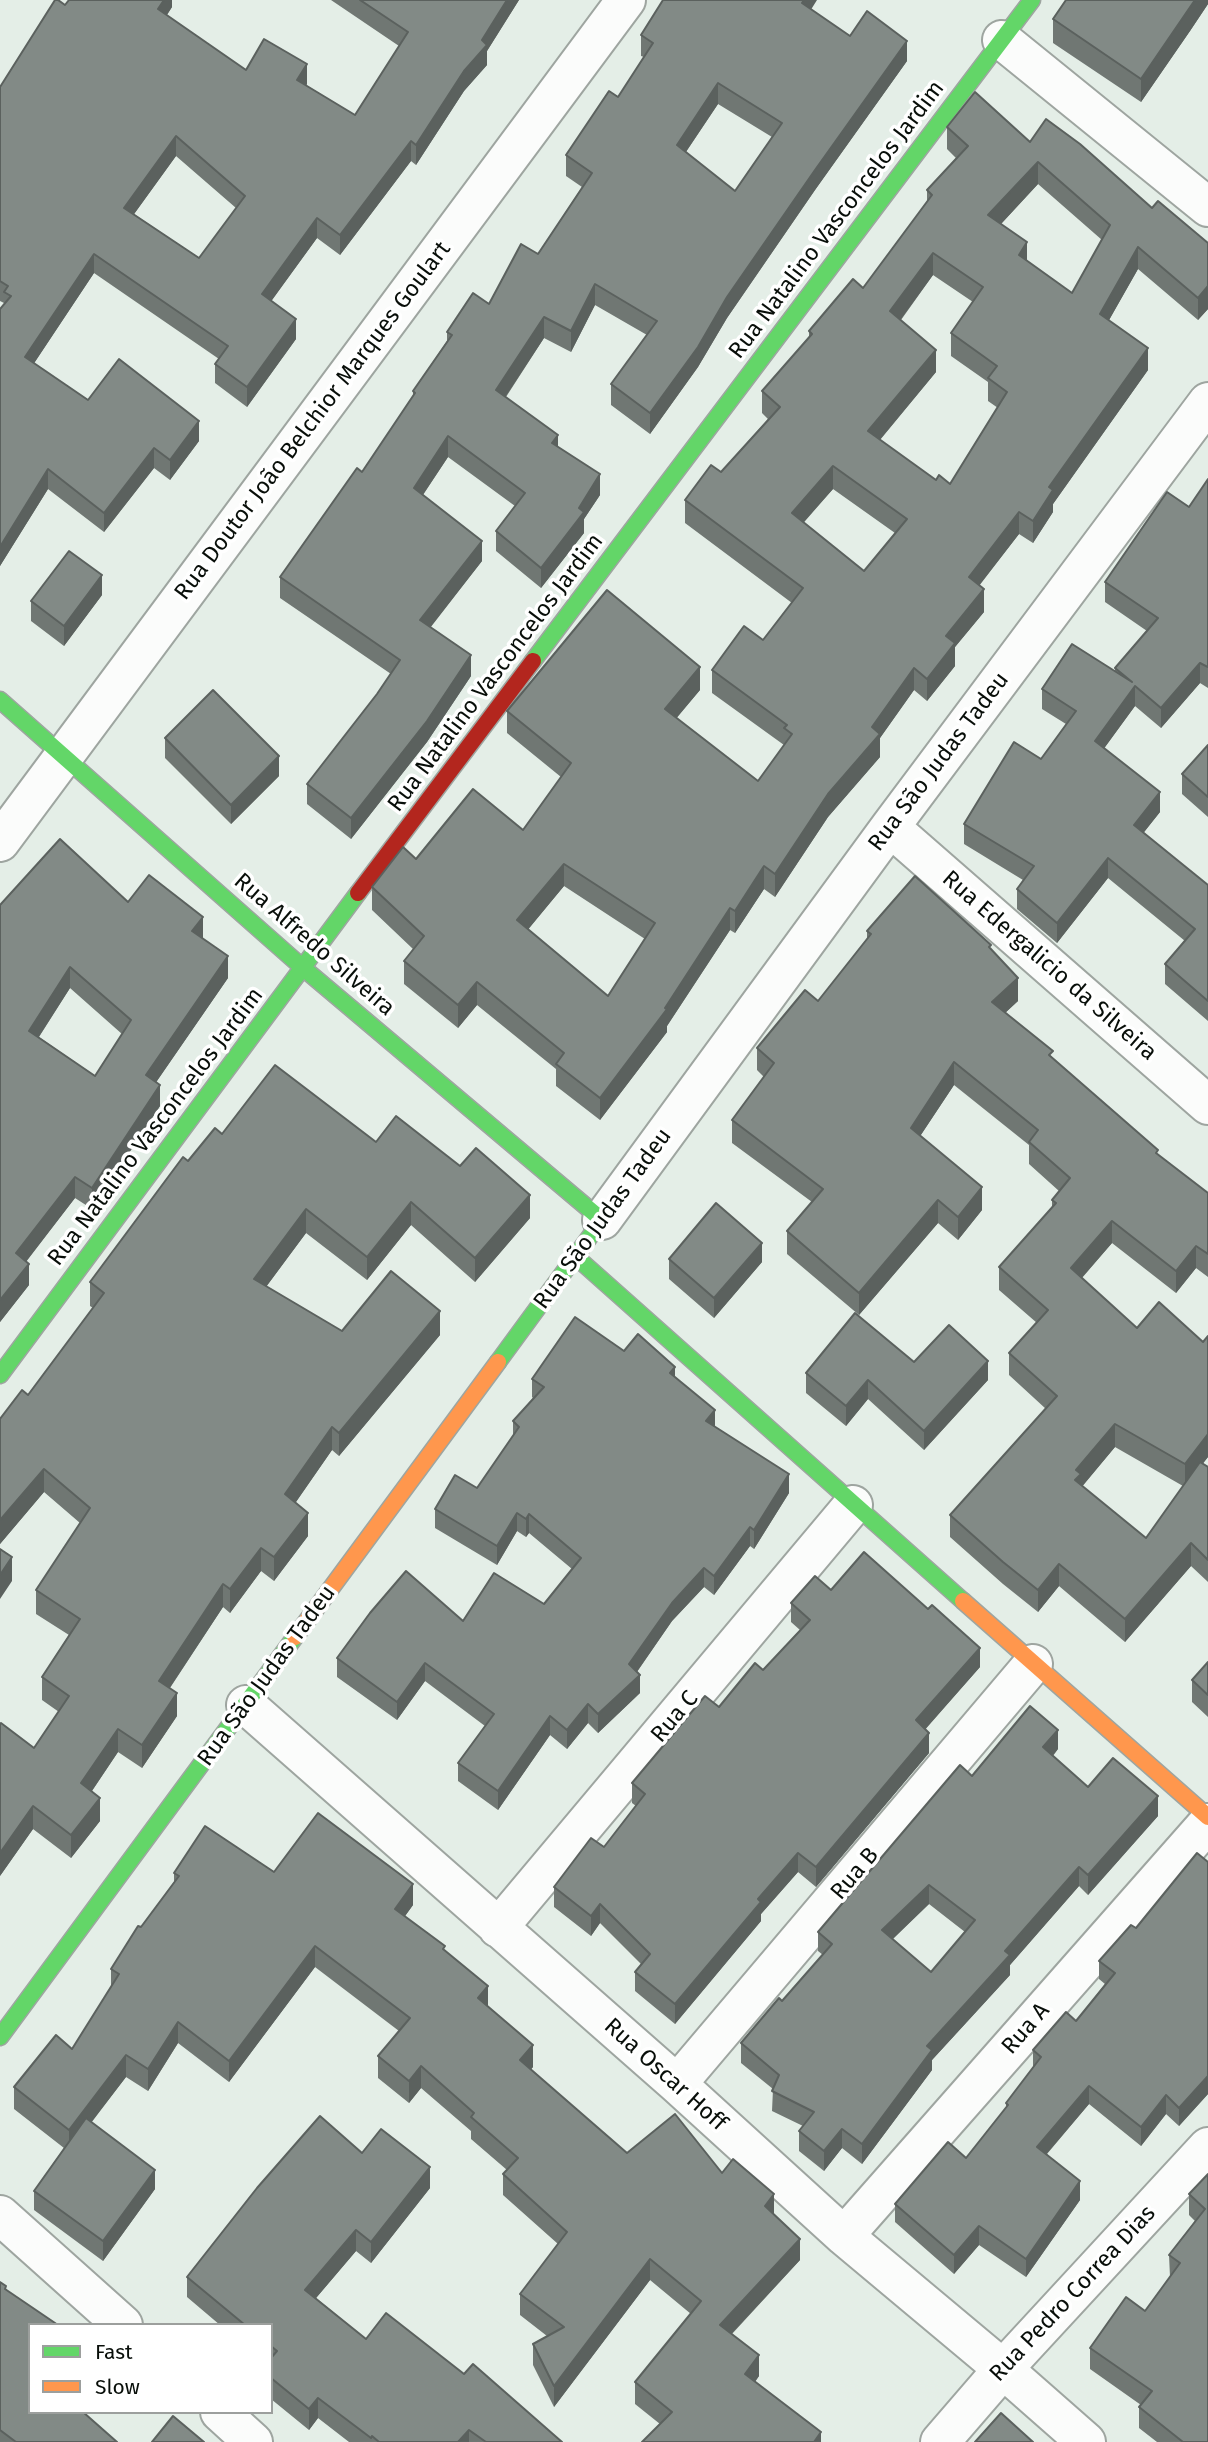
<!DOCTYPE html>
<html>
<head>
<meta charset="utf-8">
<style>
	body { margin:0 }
	#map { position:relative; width:1208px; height:2442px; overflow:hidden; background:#e4eee7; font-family:"Fira Sans",sans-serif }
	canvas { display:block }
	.legend { position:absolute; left:28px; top:2323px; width:245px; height:91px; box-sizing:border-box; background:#fff; border:2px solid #9c9f9d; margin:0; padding:9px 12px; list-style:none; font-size:21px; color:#080e09 }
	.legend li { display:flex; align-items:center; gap:14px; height:35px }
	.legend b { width:35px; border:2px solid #9c9f9d }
</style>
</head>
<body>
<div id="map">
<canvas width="1208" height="2442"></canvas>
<ul class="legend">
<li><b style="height:9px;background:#63d668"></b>Fast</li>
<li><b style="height:9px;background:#ff974d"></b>Slow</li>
</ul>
</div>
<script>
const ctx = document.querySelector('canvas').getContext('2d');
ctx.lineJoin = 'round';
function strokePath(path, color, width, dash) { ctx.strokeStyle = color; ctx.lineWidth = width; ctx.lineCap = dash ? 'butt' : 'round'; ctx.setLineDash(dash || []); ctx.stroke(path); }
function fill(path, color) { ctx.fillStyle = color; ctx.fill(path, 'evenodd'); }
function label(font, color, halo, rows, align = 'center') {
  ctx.font = font + ' "Fira Sans",sans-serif'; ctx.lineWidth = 7; ctx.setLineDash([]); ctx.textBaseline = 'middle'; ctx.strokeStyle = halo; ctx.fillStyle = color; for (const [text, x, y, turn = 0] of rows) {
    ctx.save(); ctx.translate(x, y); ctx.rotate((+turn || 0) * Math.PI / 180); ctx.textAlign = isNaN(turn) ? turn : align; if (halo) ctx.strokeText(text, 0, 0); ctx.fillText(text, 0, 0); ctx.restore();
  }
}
const street = new Path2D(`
	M1002 40 1208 207
	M890 827 1208 1105
	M0 842 626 0
	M602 1220 890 827 1208 402
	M246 1705 677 2084 844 2236 1003 2369 1086 2442
	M498 1928 853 1505
	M677 2084 1033 1664
	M0 2215 123 2325
	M844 2236 1208 1823
	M220 2412 253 2442
	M940 2442 1003 2369 1208 2147`);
const fast = new Path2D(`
	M533 661 1032 0
	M0 700 302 967 602 1220 498 1362
	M575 1256 963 1601
	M0 1375 358 893
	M0 2037 295 1637`);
const slow = new Path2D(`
	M963 1601 1208 1817
	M295 1637 498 1362`);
const jam = new Path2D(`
	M358 893 533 661`);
strokePath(street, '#9ea5a0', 42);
strokePath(fast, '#9ea5a0', 19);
strokePath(slow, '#9ea5a0', 19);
strokePath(jam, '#9ea5a0', 19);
strokePath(street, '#fbfcfb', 38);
strokePath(fast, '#63d668', 16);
strokePath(slow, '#ff974d', 16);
strokePath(jam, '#b3261e', 16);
fill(new Path2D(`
	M172 0V7L167 15 246 70 307 84 306 85 355 115 399 46 331 0H519L487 51V65L464 91 416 165 411 161 340 255 317 238 271 301 296 339 247 407 215 383V364L219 359 94 273 34 363 88 400 199 441 170 480 154 468 104 532 48 489 0 566V309L4 305V303L0 301V87L65 5ZM176 156 236 208 199 258 134 214Z
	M1208 0V4L1190 31 1141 102 1053 43V19Z
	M811 9 850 36 907 61 815 190 727 318 698 367 650 434 611 405V384L647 335 595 305 571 352 544 338 506 397 558 447 600 495 584 519V533L541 588 496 551V531L515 506 448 457 423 495 482 561 430 627 471 676 427 742 351 839 307 804V784L377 694 391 674 280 598V577L362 472 413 397V391L447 341V332L489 304 538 254 582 187 566 176V155L618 97 644 57 641 56V35ZM718 104 772 137 735 191 686 152Z
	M947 127 1030 142 1152 208 1208 243V309L1198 320 1138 269 1109 320 1148 370 1053 504V512L1033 543 1019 534 979 585 984 612 955 647V666L927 701 914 690 880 738V757L828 817 775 897 764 889 735 933 730 930 667 1026V1032L600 1120 556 1086V1069L477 1005 458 1028 404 984V961L413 949 372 910V887L416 859 523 830 561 777 507 733V711L700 690 676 718 758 781 784 745 712 693V670L763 640 792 603 685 523V500L721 472 768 419 762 413V391L809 337V331L863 288 927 202V190L956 158 947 149ZM1038 184 1102 240 1072 293 1027 261 1001 224ZM933 275 973 302 951 333V356L988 382V401L998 408 950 484 936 480 880 440 936 372 901 320ZM833 489 895 533 864 571 803 522ZM564 886 645 939 608 996 528 929Z
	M1208 479V688L1200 683 1161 728 1135 706 1104 748 1160 812 1143 833 1208 885V1021L1165 984V964L1185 941 1108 878 1057 943 1017 909V889L1023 880 964 844V824L1041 759 1066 724 1042 709V689L1115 672V668L1147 631 1105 602V582L1189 507Z
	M102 595 64 646 31 621V601Z
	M165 738 279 776 231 824 165 758Z
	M1208 745V817L1182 794V774Z
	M128 902 203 939 228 978 156 1082 160 1106 92 1209 75 1198 26 1261 29 1285 0 1322V905ZM70 988 122 1034 95 1076 39 1037Z
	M867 931 991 949 1018 1001 1005 1013 1053 1058 1158 1155 1208 1193V1277L1196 1268 1176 1293 1112 1243 1082 1278 1137 1328 1203 1342 1208 1336V1457L1203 1463 1208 1467V1582L1191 1566 1125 1642 1059 1586 1038 1612 1003 1584 950 1537V1515L1046 1409 1009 1375V1353L1037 1323 999 1290V1267L1052 1208V1200L1059 1191 1029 1164V1145L954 1085 920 1136 982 1210 958 1240 938 1223 859 1315 787 1254V1231L812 1202 732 1143V1120L764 1077 757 1070V1048L818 1001 867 939ZM1115 1447 1183 1486 1146 1538 1082 1486Z
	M222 1134 376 1142 460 1166 530 1218 475 1282 411 1225 367 1280 306 1233 266 1287 342 1331 440 1335 339 1456 332 1450 295 1503 308 1536 274 1581 261 1571 230 1613 223 1607 170 1688 177 1716 142 1768 118 1752 92 1791 100 1821 71 1858 33 1829 0 1876 34 1748 59 1712 42 1700V1677L69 1635 36 1614V1590L80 1523 44 1492 0 1544V1419L28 1395 93 1308 90 1306V1282L188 1161Z
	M669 1259 762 1262 714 1318 669 1279Z
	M624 1351 675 1377 715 1427 789 1493 754 1549 750 1546 714 1595 704 1587 672 1621 637 1672 640 1693 598 1733 588 1723 567 1749 550 1735 498 1810 458 1781V1763L485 1726 425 1681 397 1720 337 1677V1658L463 1621 544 1604 572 1569 529 1533 526 1537 517 1531 497 1565 435 1528V1509L477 1488 513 1436V1421L533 1398 532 1397V1379Z
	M914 1362 988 1380 924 1450 868 1399 846 1426 806 1393V1373Z
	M831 1590 980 1667 925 1729 929 1753 816 1887 798 1872 761 1914V1921L675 2024 635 1991V1972L641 1964 600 1923 591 1936 554 1907V1887L604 1847 636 1806 632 1803V1783L763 1670 800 1630 791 1622V1603Z
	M1208 1662V1717L1192 1702V1680Z
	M1058 1749 1053 1756 1088 1787 1158 1816 1088 1895 1079 1886 1010 1965V1975L932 2060V2070L862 2164 842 2148 824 2171 799 2151V2131L803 2126 772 2111 773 2089 741 2063V2043L782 2001 823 1955 818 1951V1932L972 1776ZM929 1904 965 1932 931 1972 893 1939Z
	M1208 1862V2094L1179 2126 1166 2114 1141 2146 1089 2104 1047 2154 1080 2200 1026 2277 979 2245 954 2274 895 2222V2204L966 2158 1006 2108V2103L1033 2068V2050L1076 2021 1105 1984 1099 1979V1961Z
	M274 1872 413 1905 405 1916 445 1951 533 2067 530 2070 627 2153 722 2173 774 2215 800 2260 732 2334 759 2376 755 2382 821 2442 660 2424 635 2404V2382L691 2314 650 2280 554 2407 533 2365V2344L547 2336 520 2315V2294L558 2244 503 2195V2174L507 2170 471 2139V2131L421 2088 409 2103 378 2078V2056L399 2031 315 1967 229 2082 178 2043 148 2091 126 2077 91 2122 155 2189 103 2261 34 2210V2191L64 2148 14 2109V2087L72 2049 111 1987V1969L174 1882V1873Z
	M362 2153 430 2188 371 2263 356 2251 316 2298 366 2339 464 2374 562 2442H349L318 2418 309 2430 271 2399V2325H220L187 2297V2277Z
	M1208 2174V2442H1157L1139 2428V2407L1141 2405 1090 2369V2348L1145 2311 1170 2277 1169 2255 1195 2221 1189 2215V2194Z
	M0 2282 6 2290 30 2412 117 2442H0Z`), '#707773');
fill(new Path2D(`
	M164 0H172V7L158 28V9Z
	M507 0H519L487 51V65L464 91 416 165V145Z
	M804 0H817L802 24V3Z
	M1195 0H1208V4L1190 31 1141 102V79Z
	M907 41V61L815 190 727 318 698 367 650 434V413L727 297 815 170Z
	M307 64V84L297 100V80Z
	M718 83V104L677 165V145Z
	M176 136V156L124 228V208Z
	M411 141V161L340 255V235Z
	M1038 162V184L988 238V215Z
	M317 218V238L262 314V294Z
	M1027 242V265L1019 255Z
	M1138 247V269L1100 336V314Z
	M933 253V275L890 334V311Z
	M94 254V273L25 377V357Z
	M595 284V305L571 352V331Z
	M1208 286V309L1198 320V298Z
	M544 317V338L496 411V390Z
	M296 319V339L247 407V387Z
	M1148 348V370L1053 504V512L1033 543V521L1049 487Z
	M936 350V372L868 454V431Z
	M199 421V441L170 480V460Z
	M558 435V455L552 443Z
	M448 436V457L414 508V488Z
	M154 448V468L104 532V513Z
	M833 466V489L792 536V513Z
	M48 469V489L0 566V547Z
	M600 474V495L584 519V533L541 588V568Z
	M1019 512V534L969 599V577Z
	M482 541V561L420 641V620Z
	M102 575V595L64 646V626Z
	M984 589V612L955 647V666L927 701V679L946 636Z
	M471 655V676L427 742 351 839V818Z
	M1200 663V683L1161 728V708Z
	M700 667V690L665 732V709Z
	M914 668V690L880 738V757L828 817 775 897V874L872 727Z
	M1135 686V706L1095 761V741Z
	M279 756V776L231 824V805Z
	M1160 792V812L1134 845V825Z
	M1108 858V878L1057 943V923Z
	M564 864V886L517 943V920Z
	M764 866V889L735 933V911Z
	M730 908V930L667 1026V1032L600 1120V1098L665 1008Z
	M203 917V939L192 931Z
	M228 956V978L146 1097V1075Z
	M70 967V988L29 1052V1031Z
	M1018 978V1001L992 1025V1002Z
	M477 982V1005L458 1028V1005Z
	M954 1062V1085L911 1150V1128Z
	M160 1085V1106L92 1209V1188Z
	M75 1177V1198L16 1275V1253Z
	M982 1187V1210L958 1240V1217Z
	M530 1195V1218L475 1282V1258Z
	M938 1200V1223L859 1315V1293Z
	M411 1202V1225L367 1280V1257Z
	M306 1209V1233L254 1303V1279Z
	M1112 1221V1243L1071 1290V1268Z
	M762 1243V1262L714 1318V1298Z
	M1196 1246V1268L1176 1293V1271Z
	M29 1264V1285L0 1322V1300Z
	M440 1311V1335L339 1456V1433Z
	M988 1361V1380L924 1450V1431Z
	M675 1367V1385L670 1373Z
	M868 1380V1399L846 1426V1406Z
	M715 1410V1428L706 1421Z
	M1115 1424V1447L1081 1488 1075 1480 1076 1470Z
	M332 1427V1450L285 1518V1494Z
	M1208 1434V1457L1185 1487V1464Z
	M44 1469V1492L0 1544V1520Z
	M789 1474V1493L754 1549V1530Z
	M308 1513V1536L274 1581V1557Z
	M517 1513V1531L497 1565V1546Z
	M529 1514V1533L526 1537V1519Z
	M750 1527V1546L714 1595V1576Z
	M1191 1543V1566L1125 1642V1619Z
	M261 1548V1571L230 1613V1589Z
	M12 1557V1581L0 1599V1575Z
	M1059 1564V1586L1038 1612V1590Z
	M704 1568V1587L672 1621 629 1683V1664L672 1603Z
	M223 1584V1607L159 1704V1681Z
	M980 1648V1667L916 1740V1720Z
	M425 1663V1681L397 1720V1702Z
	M640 1675V1693L598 1733V1714Z
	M177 1693V1716L142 1768V1745Z
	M588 1704V1723L567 1749V1730Z
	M550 1716V1735L498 1810V1791Z
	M118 1729V1752L81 1807V1783Z
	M1058 1730V1749L1043 1767V1747Z
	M929 1733V1753L816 1887V1867Z
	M1158 1796V1816L1088 1895V1875Z
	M100 1798V1821L71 1858V1835Z
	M33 1806V1829L0 1876V1853Z
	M798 1853V1872L761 1914V1921L675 2024V2004L758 1899Z
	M1079 1867V1886L1010 1965V1975L932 2060V2070L862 2164V2144L927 2046 1005 1951Z
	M413 1884V1905L395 1930V1909Z
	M929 1885V1904L882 1949V1930Z
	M600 1904V1923L591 1936V1916Z
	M315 1946V1967L229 2082V2061Z
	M488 1986V2007L478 1998Z
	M178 2022V2043L148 2091V2069Z
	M533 2045V2067L520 2082V2060Z
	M126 2055V2077L69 2152V2130Z
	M421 2066V2088L409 2103V2081Z
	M1208 2076V2094L1179 2126V2108Z
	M1089 2086V2104L1037 2165V2147Z
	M1166 2095V2114L1141 2146V2127Z
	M842 2129V2148L824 2171V2151Z
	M430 2167V2188L371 2263V2242Z
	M155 2170V2189L103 2261V2241Z
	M1080 2181V2200L1026 2277V2259Z
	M774 2194V2216L765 2206Z
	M979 2226V2245L954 2274V2255Z
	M356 2230V2251L305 2311V2290Z
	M800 2239V2260L720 2346V2325Z
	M650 2259V2280L554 2407V2386Z
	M759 2355V2376L745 2395V2374Z
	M318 2398V2418L309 2430V2409Z
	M469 2430V2442H458Z
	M821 2432V2442H814Z`), '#5b615e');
const building = new Path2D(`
	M55 0H58L65 5 69 0H164L158 9 246 70 264 39 307 64 297 80 355 115 408 32 360 0H507L482 40 487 45 464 71 416 145 411 141 340 235 317 218 262 294 296 319 247 387 215 364 228 346 94 254 25 357 88 400 119 359 199 421 170 460 154 448 104 513 48 469 0 547V309L11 296 4 292 8 286 0 281V87ZM176 136 245 196 199 258 124 208Z
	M663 0H804L802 3 850 36 867 11 907 41 815 170 727 297 698 347 650 413 611 384 657 321 595 284 571 331 544 317 496 390 558 435 552 443 600 474 579 508 584 512 541 568 496 531 525 493 448 436 414 488 482 541 420 620 471 655 427 721 351 818 307 784 377 694 400 660 280 577 357 468 362 472 415 393 413 391 452 335 447 332 473 293 489 304 521 244 538 254 592 173 566 155 609 91 618 97 653 43 641 35ZM718 83 782 123 735 191 677 145Z
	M1066 0H1195L1141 79 1053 19Z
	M975 92 1030 142 1046 119 1080 144 1152 208 1158 201 1208 243V286L1198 298 1138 247 1100 314 1148 348 1049 487 1053 490 1033 521 1019 512 969 577 984 589 946 636 955 643 927 679 914 668 872 727 880 734 828 794 775 874 764 866 735 911 730 908 665 1008 667 1009 600 1098 556 1064 564 1053 477 982 458 1005 404 961 424 936 372 887 403 847 416 859 473 789 523 830 571 763 507 711 607 590 700 667 665 709 758 781 792 734 784 728 787 725 712 670 744 626 763 640 803 588 685 500 711 465 721 472 780 407 762 391 812 334 809 331 853 279 863 288 932 195 927 190 968 146 947 127ZM1038 162 1110 225 1072 293 1019 255 1027 242 988 215ZM933 253 983 287 951 333 997 366 988 378 1007 392 950 484 939 475 936 480 868 431 936 350 890 311ZM833 466 907 519 864 571 792 513ZM564 864 655 923 608 996 517 920Z
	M1208 479V667L1200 663 1161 708 1135 686 1095 741 1160 792 1134 825 1208 885V1001L1165 964 1195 929 1108 858 1057 923 1017 889 1034 866 964 824 1014 742 1041 759 1076 711 1042 689 1072 644 1132 682 1115 668 1158 618 1105 582 1167 492 1189 507Z
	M69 551 102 575 64 626 31 601Z
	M213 690 279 756 231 805 165 738Z
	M1208 745V797L1182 774Z
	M60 839 128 902 149 875 203 917 192 931 228 956 146 1075 160 1085 92 1188 75 1177 16 1253 29 1264 0 1300V905ZM70 967 131 1020 95 1076 29 1031Z
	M915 876 991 945 989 947 1018 978 992 1002 1053 1051 1049 1055 1158 1150 1156 1153 1208 1193V1254L1196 1246 1176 1271 1112 1221 1071 1268 1137 1328 1159 1302 1203 1342 1208 1336V1434L1185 1464 1115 1424 1076 1470 1081 1474 1075 1480 1146 1538 1200 1462 1208 1467V1560L1191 1543 1125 1619 1059 1564 1038 1590 1003 1562 950 1515 1057 1396 1009 1353 1048 1310 999 1267 1056 1203 1052 1200 1070 1178 1029 1142 1038 1130 954 1062 911 1128 982 1187 958 1217 938 1200 859 1293 787 1231 823 1189 732 1120 774 1063 757 1048 805 990 818 1001 871 934 867 931Z
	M275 1065 376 1142 396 1116 460 1166 476 1148 530 1195 475 1258 411 1202 367 1257 306 1209 254 1279 342 1331 391 1271 440 1311 339 1433 332 1427 285 1494 308 1513 274 1557 261 1548 230 1589 223 1584 159 1681 177 1693 142 1745 118 1729 81 1783 100 1798 71 1835 33 1806 0 1853V1724L1 1723 34 1748 69 1696 42 1677 80 1619 36 1590 90 1508 44 1469 0 1520V1419L22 1390 28 1395 104 1293 90 1282 183 1157 188 1161 215 1128 222 1134Z
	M716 1203 762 1243 714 1298 669 1259Z
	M855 1313 914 1362 949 1325 988 1361 924 1431 868 1380 846 1406 806 1373Z
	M575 1317 624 1351 638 1334 675 1367 670 1373 715 1410 706 1421 789 1474 754 1530 750 1527 714 1576 704 1568 672 1603 629 1664 640 1675 598 1714 588 1704 567 1730 550 1716 498 1791 458 1763 494 1714 425 1663 397 1702 337 1658 370 1613 406 1571 463 1621 494 1573 544 1604 581 1558 529 1514 526 1519 517 1513 497 1546 435 1509 455 1475 477 1488 519 1427 513 1421 544 1387 532 1379Z
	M0 1549 12 1557 0 1575Z
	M864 1552 928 1609 932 1605 980 1648 916 1720 929 1733 816 1867 798 1853 758 1899 761 1902 675 2004 635 1972 650 1954 600 1904 591 1916 554 1887 591 1838 604 1847 645 1794 632 1783 705 1696 719 1707 755 1663 763 1670 810 1620 791 1603 815 1576 831 1590Z
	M1208 1662V1695L1192 1680Z
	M1030 1706 1058 1730 1043 1747 1088 1787 1113 1758 1158 1796 1088 1875 1079 1867 1005 1951 1010 1955 927 2046 932 2050 862 2144 842 2129 824 2151 799 2131 814 2112 772 2091 779 2075 741 2043 779 1998 782 2001 832 1944 818 1932 960 1765 972 1776ZM929 1885 975 1920 931 1972 882 1930Z
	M318 1813 413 1884 395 1909 445 1946 443 1949 488 1986 478 1998 533 2045 520 2060 627 2153 675 2114 722 2173 733 2159 774 2194 765 2206 800 2239 720 2325 759 2355 745 2374 821 2432 814 2442H642L672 2412 635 2382 701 2301 650 2259 554 2386 533 2344 564 2327 520 2294 567 2232 503 2174 518 2158 471 2117 474 2113 421 2066 409 2081 378 2056 410 2018 315 1946 229 2061 178 2022 148 2069 126 2055 69 2130 14 2087 56 2035 72 2049 119 1974 111 1969 138 1926 141 1927 179 1876 174 1873 205 1826 274 1872Z
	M1197 1853 1208 1862V2076L1179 2108 1166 2095 1141 2127 1089 2086 1037 2147 1080 2181 1026 2259 979 2226 954 2255 895 2204 948 2142 966 2158 1008 2105 1006 2103 1041 2057 1033 2050 1066 2012 1076 2021 1115 1973 1099 1961 1131 1925 1136 1928Z
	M320 2116 362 2153 381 2129 430 2167 371 2242 356 2230 305 2290 366 2339 386 2313 464 2374 473 2364 562 2442H486L469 2430 458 2442H379L372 2436 371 2438 318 2398 309 2409 271 2378V2358L277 2351 271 2346V2325H245L187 2277 257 2188Z
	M86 2118 155 2170 103 2241 34 2191Z
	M1208 2174V2442H1183L1139 2407 1152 2391 1090 2348 1126 2297 1145 2311 1180 2263 1169 2255 1205 2209 1189 2194Z
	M0 2282 6 2286 5 2289 58 2325H30V2412H83L117 2442H16L0 2430Z
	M1001 2413 1033 2442H975Z
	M173 2416 204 2442H152Z`);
fill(building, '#828a86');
strokePath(building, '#5b615e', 2);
label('23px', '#080e09', '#fff', [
	["Rua Natalino Vasconcelos Jardim",837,220,-53],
	["Rua Doutor João Belchior Marques Goulart",313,421,-53],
	["Rua Natalino Vasconcelos Jardim",496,673,-53],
	["Rua São Judas Tadeu",939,762,-53],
	["Rua Alfredo Silveira",314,945,41],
	["Rua Edergalicio da Silveira",1049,966,41],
	["Rua Natalino Vasconcelos Jardim",156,1127,-53],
	["Rua São Judas Tadeu",603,1219,-54],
	["Rua São Judas Tadeu",267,1676,-54],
	["Rua C",675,1717,-50],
	["Rua B",855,1874,-50],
	["Rua A",1026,2029,-49],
	["Rua Oscar Hoff",665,2075,42],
	["Rua Pedro Correa Dias",1073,2294,-47]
]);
</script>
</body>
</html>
